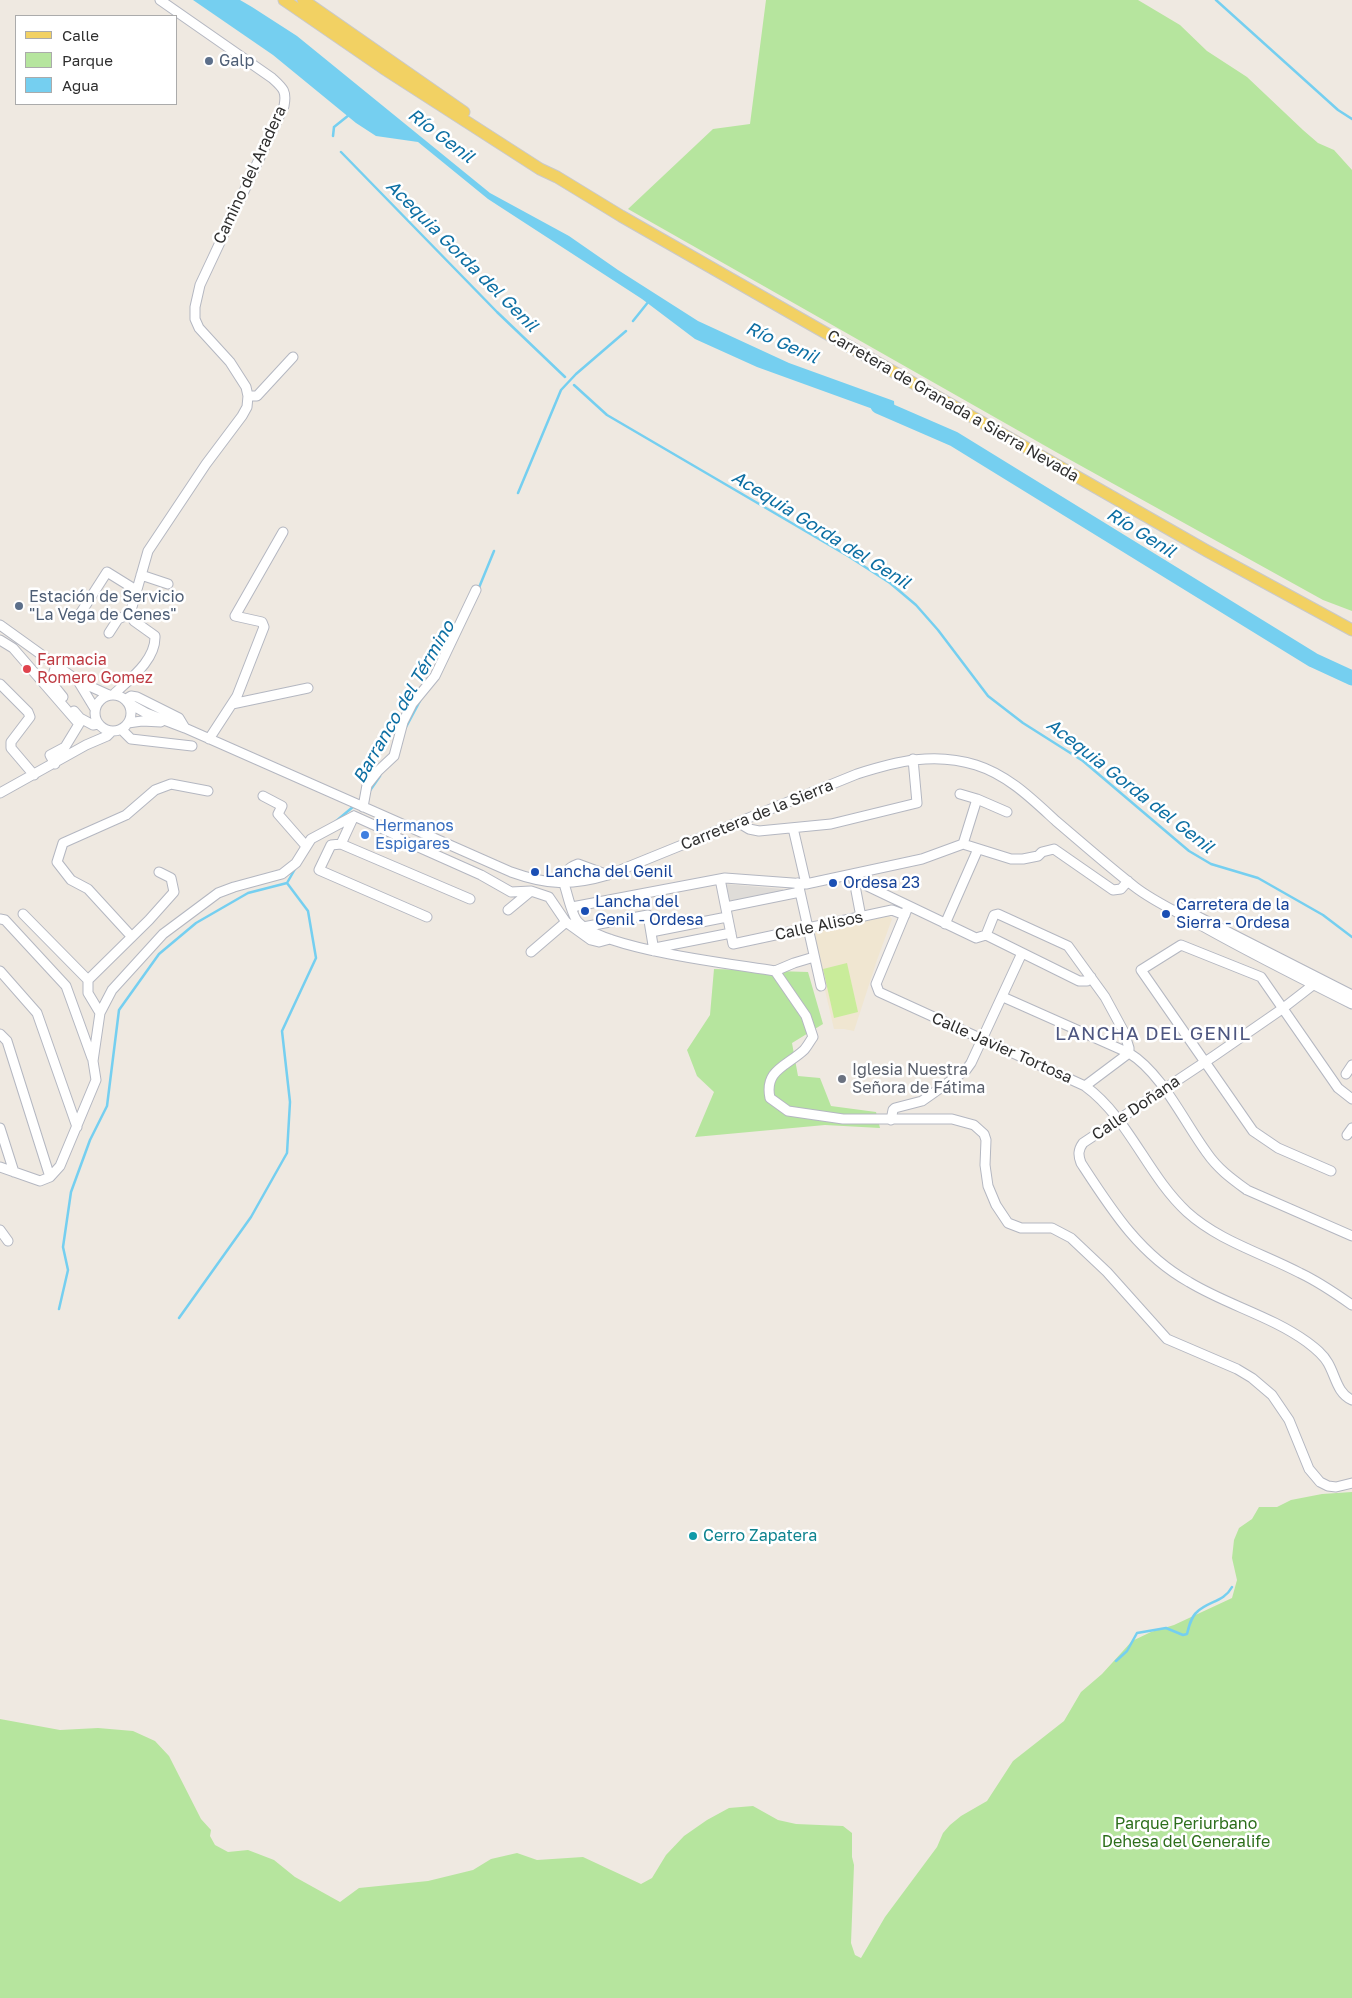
<!DOCTYPE html>
<html>
<head>
<meta charset="utf-8">
<style>
	body { margin:0 }
	#map { position:relative; width:1352px; height:1998px; overflow:hidden; background:#efe9e1; font-family:"Golos Text",sans-serif }
	canvas { display:block }
	.legend { position:absolute; left:15px; top:15px; width:162px; height:90px; box-sizing:border-box; background:#fff; border:1px solid #ababab; margin:0; padding:6px 9px; list-style:none; font-size:15px; color:#2e2e2e }
	.legend li { display:flex; align-items:center; gap:10px; height:25px }
	.legend b { width:25px; border:1px solid #ababab }
</style>
</head>
<body>
<div id="map">
<canvas width="1352" height="1998"></canvas>
<ul class="legend">
<li><b style="height:6px;background:#f2d163"></b>Calle</li>
<li><b style="height:14px;background:#b6e59e"></b>Parque</li>
<li><b style="height:14px;background:#75cff0"></b>Agua</li>
</ul>
</div>
<script>
const ctx = document.querySelector('canvas').getContext('2d');
ctx.lineJoin = 'round';
function fill(path, color) { ctx.fillStyle = color; ctx.fill(path, 'evenodd'); }
function strokePath(path, color, width, dash) { ctx.strokeStyle = color; ctx.lineWidth = width; ctx.lineCap = dash ? 'butt' : 'round'; ctx.setLineDash(dash || []); ctx.stroke(path); }
function label(font, color, halo, rows, align = 'center') {
  ctx.font = font + ' "Golos Text",sans-serif'; ctx.lineWidth = 5; ctx.setLineDash([]); ctx.textBaseline = 'middle'; ctx.strokeStyle = halo; ctx.fillStyle = color; for (const [text, x, y, turn = 0] of rows) {
    ctx.save(); ctx.translate(x, y); ctx.rotate((+turn || 0) * Math.PI / 180); ctx.textAlign = isNaN(turn) ? turn : align; if (halo) ctx.strokeText(text, 0, 0); ctx.fillText(text, 0, 0); ctx.restore();
  }
}
fill(new Path2D(`
	M888 915 892 919 877 960 854 1031 844 1029H834L811 930Z`), '#f0e6d1');
fill(new Path2D(`
	M766 0H1138L1180 25 1207 51 1247 77 1303 130 1318 143 1334 150 1352 170V611L1323 600 1056 452 628 209 713 129 750 124Z
	M714 969 808 972 823 1024 792 1043 798 1076 820 1078 831 1106 876 1112 880 1128 825 1125 695 1137 714 1092 697 1076 687 1050 710 1015Z
	M1352 1492V1998H0V1719L60 1730 98 1728 133 1731 155 1741 169 1756 201 1819 211 1830 210 1836 215 1845 228 1852 248 1850 274 1860 295 1877 340 1902 359 1888 428 1881 473 1870 491 1859 517 1853 537 1860 583 1857 641 1884 652 1878 666 1855 684 1836 707 1820 729 1808 753 1806 778 1820 796 1824 843 1826 852 1833V1857L854 1865 851 1943 855 1955 861 1958 885 1917 937 1847 943 1833 950 1825 961 1816 987 1801 1013 1761 1064 1721 1081 1692 1102 1674 1132 1641 1151 1632 1174 1625 1232 1598 1237 1580 1232 1558 1234 1540 1239 1528 1252 1519 1259 1507H1277L1291 1500 1322 1494Z`), '#b6e59e');
fill(new Path2D(`
	M847 963 858 1012 834 1018 823 969Z`), '#c9ec9a');
fill(new Path2D(`
	M725 884 783 889V892L729 903Z`), '#dfdcd8');
fill(new Path2D(`
	M193 0H240L252 7 297 36 490 193 569 236 618 270 698 321 789 363 894 401 895 417 757 367 695 339 642 299 488 199 418 142 376 136 356 123 273 55Z`), '#75cff0');
strokePath(new Path2D(`
	M1216 0 1338 110 1352 119
	M333 136 334 127 349 115
	M341 152 497 312 565 377
	M633 321 649 301
	M574 385 607 415 848 556 890 583 916 605 938 630 988 696 1023 723 1083 761 1189 851 1211 864 1258 878 1323 915 1352 937
	M518 493 561 390 576 374 626 331
	M478 590 494 551
	M405 729 421 699
	M369 792 380 776
	M335 822 354 806
	M59 1309 68 1270 63 1247 71 1192 90 1140 107 1106 119 1010 159 954 196 923 248 893 287 883 295 869
	M179 1318 251 1217 287 1153 290 1102 282 1031 316 958 308 911 287 883
	M1116 1661 1127 1651 1137 1633 1166 1628 1183 1635 1187 1634C1189 1626 1191 1617 1197 1612 1208 1601 1224 1602 1232 1587`), '#75cff0', 2.5);
strokePath(new Path2D(`
	M878 406 954 439 1313 660 1352 678`), '#75cff0', 15);
const minor = new Path2D(`
	M248 396H257L293 357
	M141 575 168 584
	M80 614 107 572 136 590
	M0 625 78 681 109 695
	M109 633 118 619 130 614
	M0 640 13 648 79 724 65 747 50 755 55 764
	M56 665 51 682 63 697
	M78 681 95 709
	M0 684 28 712 30 717 11 742V748L34 775
	M114 694C130 679 156 660 155 636L134 621 130 614 148 551 206 464 242 416 247 407 248 396 246 387 230 362 199 328 195 319V307L200 285 284 106C287 91 283 88 272 78L160 0
	M95 713a18 18 0 1 1 36 0a18 18 0 1 1-36 0Z
	M126 699 131 696 137 697 179 718 185 728
	M130 704 146 713 185 728 511 872C547 885 571 886 608 875L857 774C897 761 935 752 976 765 1008 775 1032 799 1056 821 1082 843 1108 866 1135 887 1153 901 1177 912 1197 923 1248 952 1300 978 1352 1004
	M232 704 308 688
	M74 711 80 718 93 725 98 724
	M128 723 142 721 161 722
	M121 729 131 739 192 746
	M209 739 237 696 264 627 262 622 235 616 283 532
	M0 793 86 745 107 736 112 731
	M960 794 977 799 1007 812
	M263 796 282 806 278 814 306 846
	M363 807 367 785 378 771 394 756 403 722 412 704 435 676 476 590
	M354 816 341 844 331 845 319 870 427 917
	M354 816 396 835
	M739 823 749 829 759 831 831 824 917 803 913 759
	M793 828 806 884
	M398 838 481 875 511 892 531 891 549 897 566 922 591 940 599 942 610 939
	M341 844 470 899
	M963 844 977 799
	M858 874 861 883 976 938 986 935 1079 981H1087L1091 977
	M608 875 578 864C567 868 561 875 565 887 568 896 572 916 578 922 604 950 734 964 775 971L806 1016 813 1037C810 1041 807 1047 804 1050 787 1066 764 1070 770 1098L788 1111 843 1119H952L974 1125 984 1134 986 1140 985 1165 988 1186 996 1205 1008 1223 1021 1228H1052L1071 1238 1107 1272 1167 1339 1237 1369 1252 1378 1272 1395 1289 1420 1309 1469 1320 1482 1328 1486 1336 1487 1352 1483
	M853 875 861 917
	M720 879 733 944 892 910 905 915
	M798 883 821 986
	M572 907 725 878 806 884 922 859 963 844 1011 859H1023L1038 856 1042 852 1054 849 1113 890 1121 889 1128 881
	M726 907 800 892
	M908 907 876 984 879 992 1085 1086C1129 1118 1147 1175 1187 1212 1219 1241 1262 1253 1300 1273 1319 1282 1335 1293 1352 1305
	M1179 907 1352 995
	M508 910 531 891
	M23 914 88 980
	M0 919 5 920 66 986 92 1058
	M945 924 978 849
	M583 927 648 915 654 951
	M651 932 727 917
	M986 935 994 915 998 914 1068 946 1105 997 1124 1032 1129 1048V1053
	M132 937 88 889 71 880 57 862 63 843 126 815 155 790 171 784 208 791
	M655 948 731 933
	M531 952 566 922
	M0 971 37 1013 77 1127
	M775 971 794 963 814 957
	M1313 985 1282 1009 1214 1056 1083 1143C1078 1150 1078 1155 1081 1163 1111 1209 1139 1254 1189 1282 1227 1305 1271 1316 1307 1342 1315 1348 1323 1354 1328 1363 1336 1377 1337 1393 1352 1400
	M1003 997 1129 1053C1162 1073 1184 1122 1207 1153 1218 1169 1232 1179 1247 1190L1352 1236
	M100 1013 88 993V980L149 920 174 892 171 878 159 872
	M0 1034 7 1041 50 1177
	M1346 1074 1352 1065
	M1085 1086 1129 1053
	M891 1120 893 1110 895 1108 922 1101 966 1070 971 1063 1022 953
	M0 1128 14 1172
	M1347 1135 1352 1128
	M0 1167 40 1181 50 1177 60 1166 96 1080 93 1061 100 1013 112 990 163 934 218 893 234 887 282 874 296 863 311 839 354 816
	M1331 1171 1278 1148 1253 1131 1141 970 1181 945 1261 977 1338 1088 1352 1099
	M0 1230 8 1241`);
const major = new Path2D(`
	M284 0 383 68 540 169 557 177 621 216 1207 551 1352 630
	M303 0 464 112`);
strokePath(minor, '#b4b7c1', 11);
strokePath(major, '#c9c9c9', 13);
strokePath(minor, '#fff', 9);
strokePath(major, '#f2d163', 11);
for (const [x, y, r, color] of [
	[209,61,5,"#5c6f8a"],
	[19,606,5,"#5c6f8a"],
	[27,669,5,"#e0444e"],
	[365,835,5,"#3f7fe0"],
	[535,872,5,"#1a4fb4"],
	[833,883,5,"#1a4fb4"],
	[585,911,5,"#1a4fb4"],
	[1166,914,5,"#1a4fb4"],
	[842,1079,5,"#6b7280"],
	[693,1536,5,"#0f9aa8"]
]) { const dot = new Path2D(); dot.arc(x, y, r, 0, 2 * Math.PI); ctx.fillStyle = color; ctx.fill(dot); strokePath(dot, '#fff', 2); }
label('16px', '#4e5e75', '#fff', [
	["Galp",219,61],
	["Estación de Servicio",29,597],
	["\"La Vega de Cenes\"",29,615]
], 'left');
label('16px', '#2e2e2e', '#fff', [
	["Camino del Aradera",250,175,-65],
	["Carretera de Granada a Sierra Nevada",953,406,30],
	["Carretera de la Sierra",757,815,-22],
	["Calle Alisos",819,926,-12],
	["Calle Javier Tortosa",1002,1048,24],
	["Calle Doñana",1136,1108,-34]
]);
label('16px', '#be3a42', '#fff', [
	["Farmacia",37,660],
	["Romero Gomez",37,678]
], 'left');
label('16px', '#366cbe', '#fff', [
	["Hermanos",375,826],
	["Espigares",375,844]
], 'left');
label('16px', '#164399', '#fff', [
	["Lancha del Genil",545,872],
	["Ordesa 23",843,883],
	["Lancha del",595,902],
	["Genil - Ordesa",595,920],
	["Carretera de la",1176,905],
	["Sierra - Ordesa",1176,923]
], 'left');
label('16px', '#5b616d', '#fff', [
	["Iglesia Nuestra",852,1070],
	["Señora de Fátima",852,1088]
], 'left');
label('16px', '#0d838f', '#fff', [
	["Cerro Zapatera",703,1536]
], 'left');
label('16px', '#2c6e1b', '#fff', [
	["Parque Periurbano",1186,1824],
	["Dehesa del Generalife",1186,1842]
]);
label('italic 18px', '#0d6fa3', '#fff', [
	["Río Genil",441,136,37],
	["Acequia Gorda del Genil",462,256,45],
	["Río Genil",782,343,24],
	["Acequia Gorda del Genil",821,530,32],
	["Río Genil",1141,533,32],
	["Barranco del Término",404,702,-60],
	["Acequia Gorda del Genil",1130,786,38]
]);
ctx.letterSpacing = '1px';
label('19px', '#4d5680', '#fff', [
	["LANCHA DEL GENIL",1153,1034]
]);
ctx.letterSpacing = '0px';
</script>
</body>
</html>
